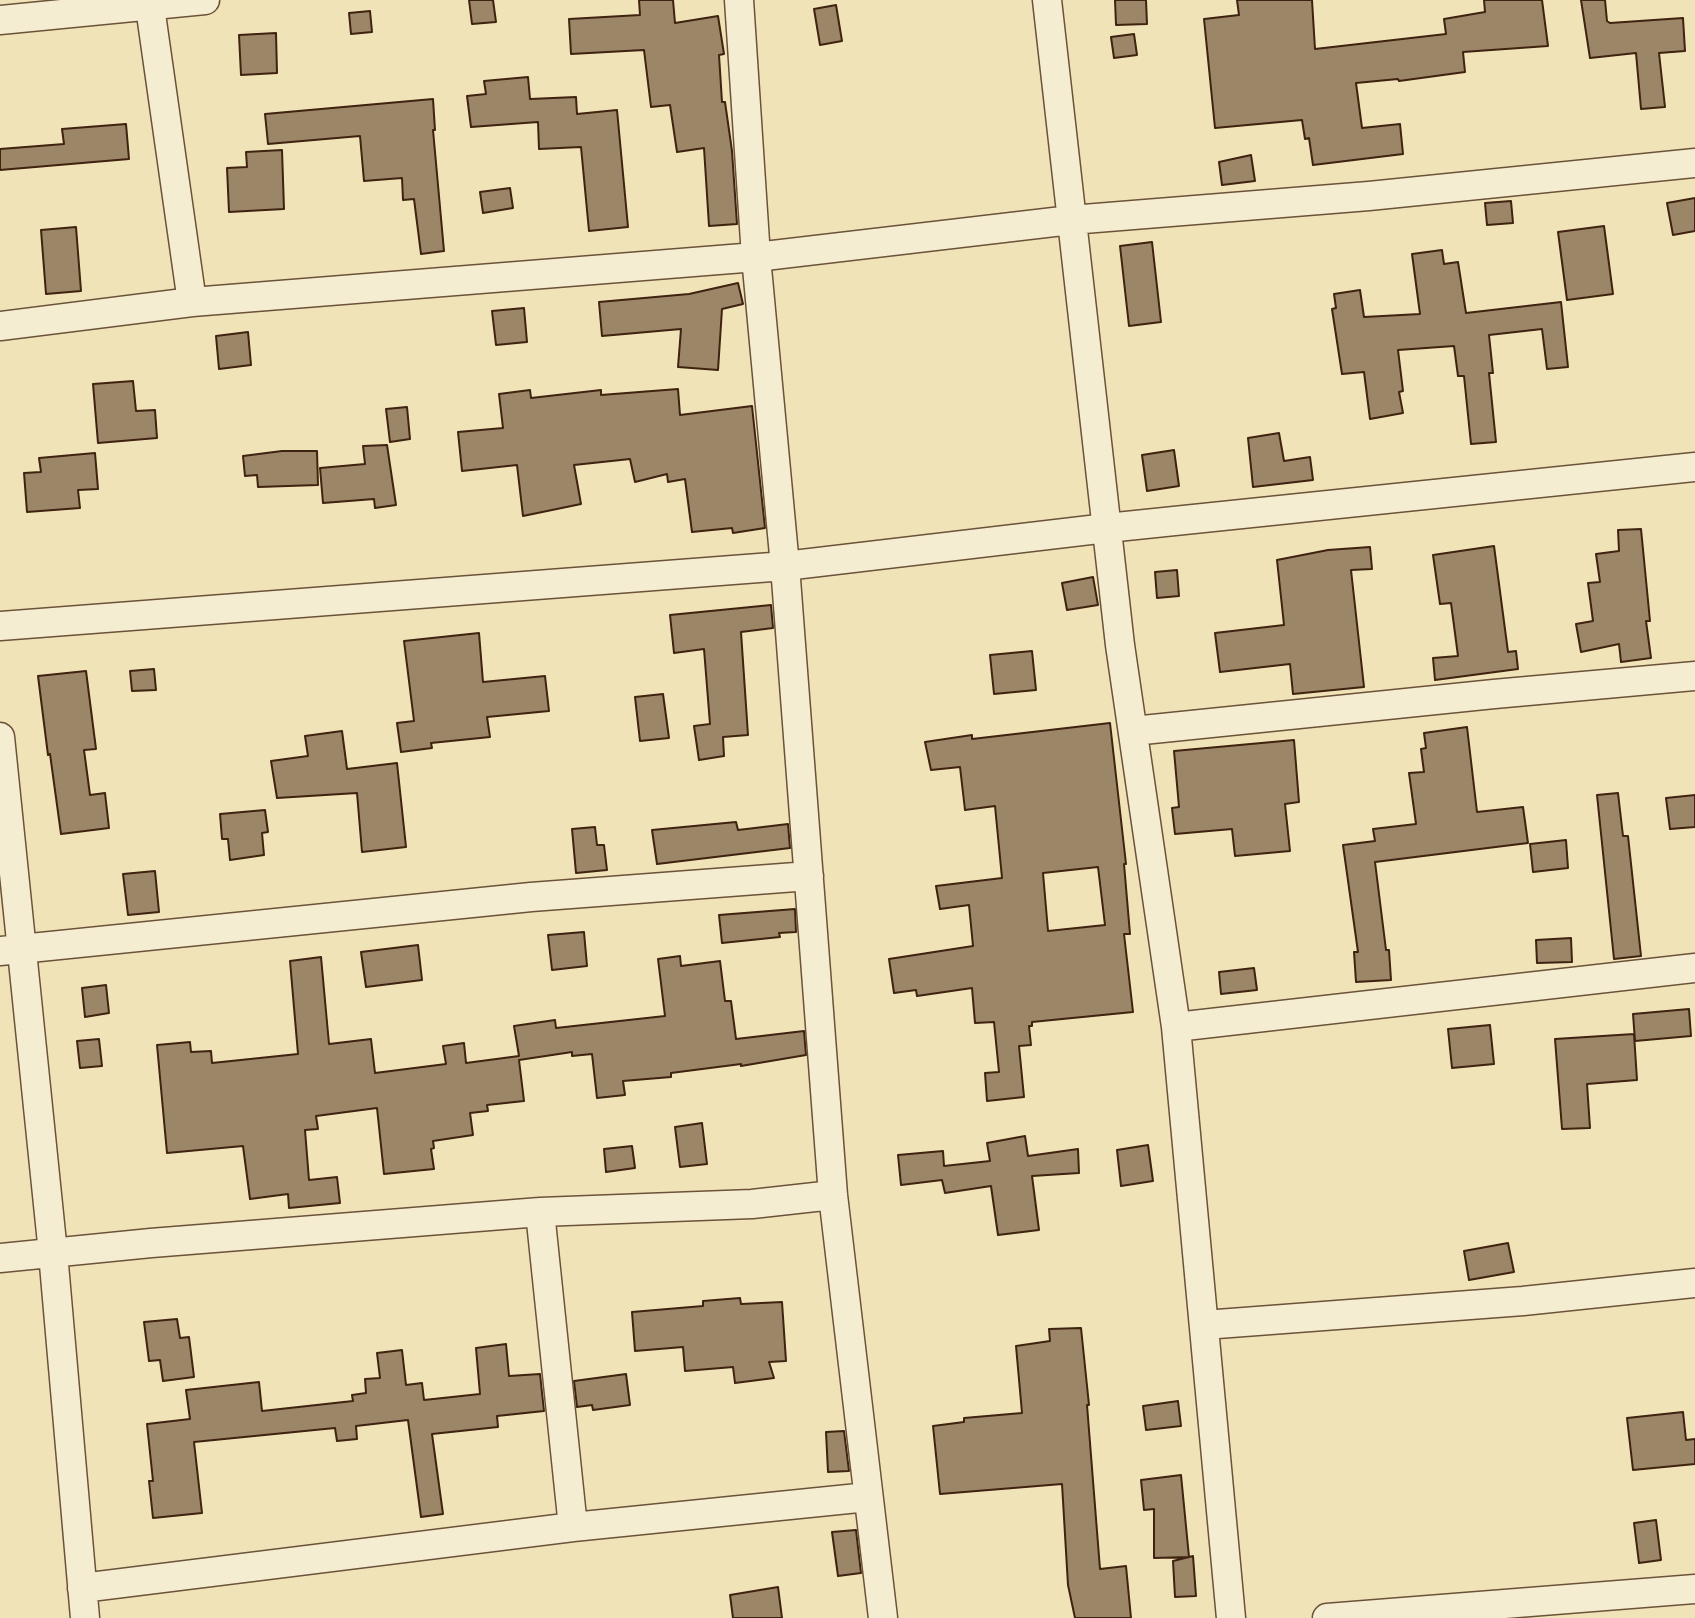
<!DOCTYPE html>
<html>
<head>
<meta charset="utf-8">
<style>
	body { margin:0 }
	canvas { display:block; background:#f0e3b8 }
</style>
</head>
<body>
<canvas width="1695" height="1618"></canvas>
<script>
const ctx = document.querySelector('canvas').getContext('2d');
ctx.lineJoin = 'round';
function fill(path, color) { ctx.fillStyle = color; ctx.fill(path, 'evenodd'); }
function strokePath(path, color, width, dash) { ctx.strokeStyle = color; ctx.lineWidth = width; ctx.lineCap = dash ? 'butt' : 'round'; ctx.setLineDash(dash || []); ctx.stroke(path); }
const building = new Path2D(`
	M469 0H493L496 22 472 24Z
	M639 0H673L675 23 718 16 724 54 719 55 722 102H725L732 151 737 224 709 226 704 148 677 152 670 105 651 107 644 50 571 54 569 19 640 15Z
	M1115 0H1146L1147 24 1116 25Z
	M1237 0H1312L1315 49 1446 34 1444 19 1485 12 1484 0H1542L1548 46 1463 52 1465 72 1399 81 1398 79 1356 83 1362 128 1400 124 1403 154 1313 165 1309 138 1305 139 1302 120 1215 128 1204 19 1239 15Z
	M1581 0H1605L1607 21 1610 23 1683 18 1685 51 1659 53 1665 107 1641 109 1636 53 1590 58Z
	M836 5 842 41 820 45 814 9Z
	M370 11 372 32 351 34 349 13Z
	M276 33 277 73 241 75 239 35Z
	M1134 34 1137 55 1114 58 1111 37Z
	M528 77 530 99 576 97 577 114 617 110 628 227 589 231 581 147 539 149 538 122 471 127 467 96 486 94 484 81Z
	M433 99 435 130H433L444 251 421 254 414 199 403 200 402 178 364 181 360 136 268 144 265 114Z
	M126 124 129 159 0 170V149L64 144 62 129Z
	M282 150 284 209 229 212 227 168 247 167 246 152Z
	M1251 155 1255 181 1222 185 1219 162Z
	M510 188 513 208 483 213 480 192Z
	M1695 198V231L1673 235 1667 203Z
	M1511 201 1513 223 1487 225 1485 203Z
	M1604 226 1613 294 1567 300 1558 232Z
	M76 227 81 291 46 294 41 230Z
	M1152 242 1161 322 1129 326 1120 246Z
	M1442 250 1444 264 1458 262 1466 313 1561 302 1568 367 1547 369 1542 329 1489 335 1493 373H1489L1496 442 1471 444 1464 376H1458L1454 346 1398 350 1403 391 1399 392 1403 413 1370 419 1364 372 1342 374 1332 309 1336 308 1334 294 1360 290 1364 317 1420 314 1412 254Z
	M738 283 743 304 722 309 718 370 678 367 681 329 602 336 599 302 689 294Z
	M524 308 527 342 496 345 492 311Z
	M248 332 251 365 219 369 216 336Z
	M133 381 136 411 155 410 157 438 98 443 93 384Z
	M678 389 680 415 752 406 765 528 733 533 732 528 692 532 685 479 668 482 667 474 635 482 630 459 574 465 581 504 523 516 517 465 462 471 458 432 503 428 499 394 530 390 531 398 601 390V395Z
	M407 407 410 439 390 442 386 409Z
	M1279 433 1284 461 1310 457 1313 480 1253 487 1248 438Z
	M387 445 396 505 375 508 374 499 323 503 320 468 365 464 363 446Z
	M1174 450 1179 486 1147 491 1142 455Z
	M282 451H317L318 485 258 487 257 475 245 476 243 456Z
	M95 453 98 489 78 490 80 508 27 512 24 473 41 472 39 458Z
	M1641 529 1650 621H1646L1651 658 1621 662 1619 644 1581 652 1576 624 1593 621 1588 583 1600 582 1596 554 1619 551 1618 530Z
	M1494 546 1508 652 1516 651 1518 669 1435 680 1433 658 1458 656 1451 603 1440 604 1433 555Z
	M1370 547 1372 569 1351 570 1364 687 1293 694 1290 664 1220 672 1215 633 1284 625 1277 560 1328 550Z
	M1177 570 1179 596 1157 598 1155 572Z
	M1093 577 1098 605 1067 610 1062 583Z
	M771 605 773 628 741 632 748 735 723 737 724 756 699 760 694 726 710 724 704 649 674 653 670 615Z
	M479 633 483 682 545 676 549 711 487 717 490 737 431 743 432 748 401 752 397 723 414 721 404 641Z
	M1032 651 1036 690 994 694 990 655Z
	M154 669 156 690 132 691 130 671Z
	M86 671 96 749 84 750 90 795 105 793 109 828 61 834 50 754 48 755 38 676Z
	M663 694 669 738 640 741 635 697Z
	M1110 723 1126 864H1124L1130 934H1124L1133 1012 1032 1022V1026H1029L1031 1045 1019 1046 1024 1097 987 1101 985 1073 999 1072 994 1022 975 1023 972 988 917 996 916 990 894 993 889 959 973 946 969 905 940 909 936 886 1002 878 995 806 965 810 960 767 931 770 925 742 972 735V739ZM1098 867 1105 925 1048 931 1043 873Z
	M1467 727 1477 812 1523 807 1528 843 1375 862 1386 950H1389L1391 980 1356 982 1354 952H1358L1343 845 1375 841 1373 829 1416 824 1409 773 1424 772 1421 749 1426 748 1424 733Z
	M342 731 347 769 397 763 406 847 362 852 357 793 277 798 271 761 308 756 305 736Z
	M1294 740 1299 802 1285 804 1290 851 1235 856 1232 829 1175 834 1172 808 1179 807 1174 751Z
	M1618 793 1623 836H1628L1641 956 1614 959 1597 795Z
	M1695 795V827L1670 829 1666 798Z
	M265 810 268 832 262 833 264 855 230 860 228 839H222L220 814Z
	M736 822 738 830 788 824 790 848 657 864 652 830Z
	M595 827 597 845H604L607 870 576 873 572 829Z
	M1566 840 1568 868 1533 872 1530 844Z
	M155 871 159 912 128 915 123 874Z
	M795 909 796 932 779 933 780 937 722 943 719 915Z
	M584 932 587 966 552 970 548 935Z
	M1571 938 1572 962 1537 963 1536 940Z
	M418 945 422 980 366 987 361 952Z
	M680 956 681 966 720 961 725 1001H731L736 1039 804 1031 806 1055 741 1066V1064L671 1073V1077L623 1081 625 1095 597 1098 592 1054 572 1056V1052L519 1060 524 1101 487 1105 488 1111 470 1113 473 1135 433 1141 434 1148 431 1149 434 1169 384 1174 377 1108 316 1116 318 1129 305 1130 309 1180 337 1177 340 1203 289 1208 288 1194 250 1199 243 1146 167 1153 157 1045 190 1042 191 1052 211 1051 212 1063 298 1054 290 961 321 957 329 1044 371 1039 375 1073 446 1064 443 1046 464 1043 466 1063 519 1056 514 1026 555 1020 556 1028 665 1016 658 959Z
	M1254 968 1257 990 1221 994 1219 972Z
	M106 985 109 1013 85 1017 82 988Z
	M1689 1009 1691 1036 1635 1041 1633 1014Z
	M1490 1025 1494 1064 1452 1068 1448 1029Z
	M1634 1034 1637 1080 1587 1084 1590 1128 1562 1129 1555 1039Z
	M99 1039 102 1066 80 1068 77 1041Z
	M702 1123 707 1164 680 1167 675 1127Z
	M1025 1136 1028 1156 1078 1149 1079 1173 1032 1176 1039 1230 998 1235 991 1186 945 1193 942 1180 901 1185 898 1155 943 1151 944 1166 990 1161 987 1143Z
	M1148 1145 1153 1181 1121 1186 1117 1150Z
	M632 1146 635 1168 606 1172 604 1149Z
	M1508 1243 1514 1272 1469 1280 1464 1251Z
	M740 1298 741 1304 782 1302 786 1361 769 1362 774 1378 735 1383 733 1367 685 1371 683 1347 635 1351 632 1312 703 1306V1301Z
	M177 1319 180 1338 189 1337 194 1377 163 1381 160 1360 149 1361 144 1322Z
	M1081 1328 1089 1405H1087L1100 1569 1126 1566 1131 1618H1075L1068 1585 1062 1484 940 1494 933 1426 964 1422V1418L1022 1413 1016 1346 1050 1341 1049 1329Z
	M506 1344 509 1376 540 1374 544 1411 497 1416 498 1427 432 1434 443 1514 421 1517 408 1420 356 1426 357 1439 337 1441 335 1428 194 1442 202 1513 153 1518 149 1481H153L147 1424 190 1419 186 1390 259 1382 262 1411 353 1401 352 1395 366 1393 365 1379 380 1378 377 1353 402 1350 406 1385 422 1383 424 1400 480 1394 476 1348Z
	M626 1374 630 1405 593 1410 592 1405 577 1407 574 1381Z
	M1178 1401 1181 1426 1146 1430 1143 1406Z
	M1683 1412 1686 1440 1695 1439V1464L1633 1470 1627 1418Z
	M844 1431 849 1471 828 1472 826 1432Z
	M1181 1475 1189 1557 1193 1556 1196 1596 1175 1597 1173 1561 1189 1557 1154 1558V1509L1144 1510 1141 1480Z
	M1656 1520 1661 1560 1639 1563 1634 1523Z
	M856 1530 861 1573 838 1576 832 1532Z
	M778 1587 782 1618H733L730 1595Z`);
fill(building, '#9b8667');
strokePath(building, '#3f220f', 2);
const minor = new Path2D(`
	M149 0 192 302
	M739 0 756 257 785 566 833 1195 883 1618
	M1047 0 1120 645 1176 1027 1231 1618
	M0 20 205 0
	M0 326 192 302 756 257 1071 220 1369 196 1695 163
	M0 626 785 566 1107 528 1695 467
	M1133 731 1494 694 1695 676
	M0 737 53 1253 85 1618
	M0 951 531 897 809 876
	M1176 1027 1695 968
	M540 1212 573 1527
	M0 1258 151 1243 540 1212 752 1204 833 1195
	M1204 1325 1523 1301 1695 1283
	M82 1588 573 1527 868 1497
	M1327 1618 1695 1589`);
strokePath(minor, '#6b5239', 31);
strokePath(minor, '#f5edd1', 28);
</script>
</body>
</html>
